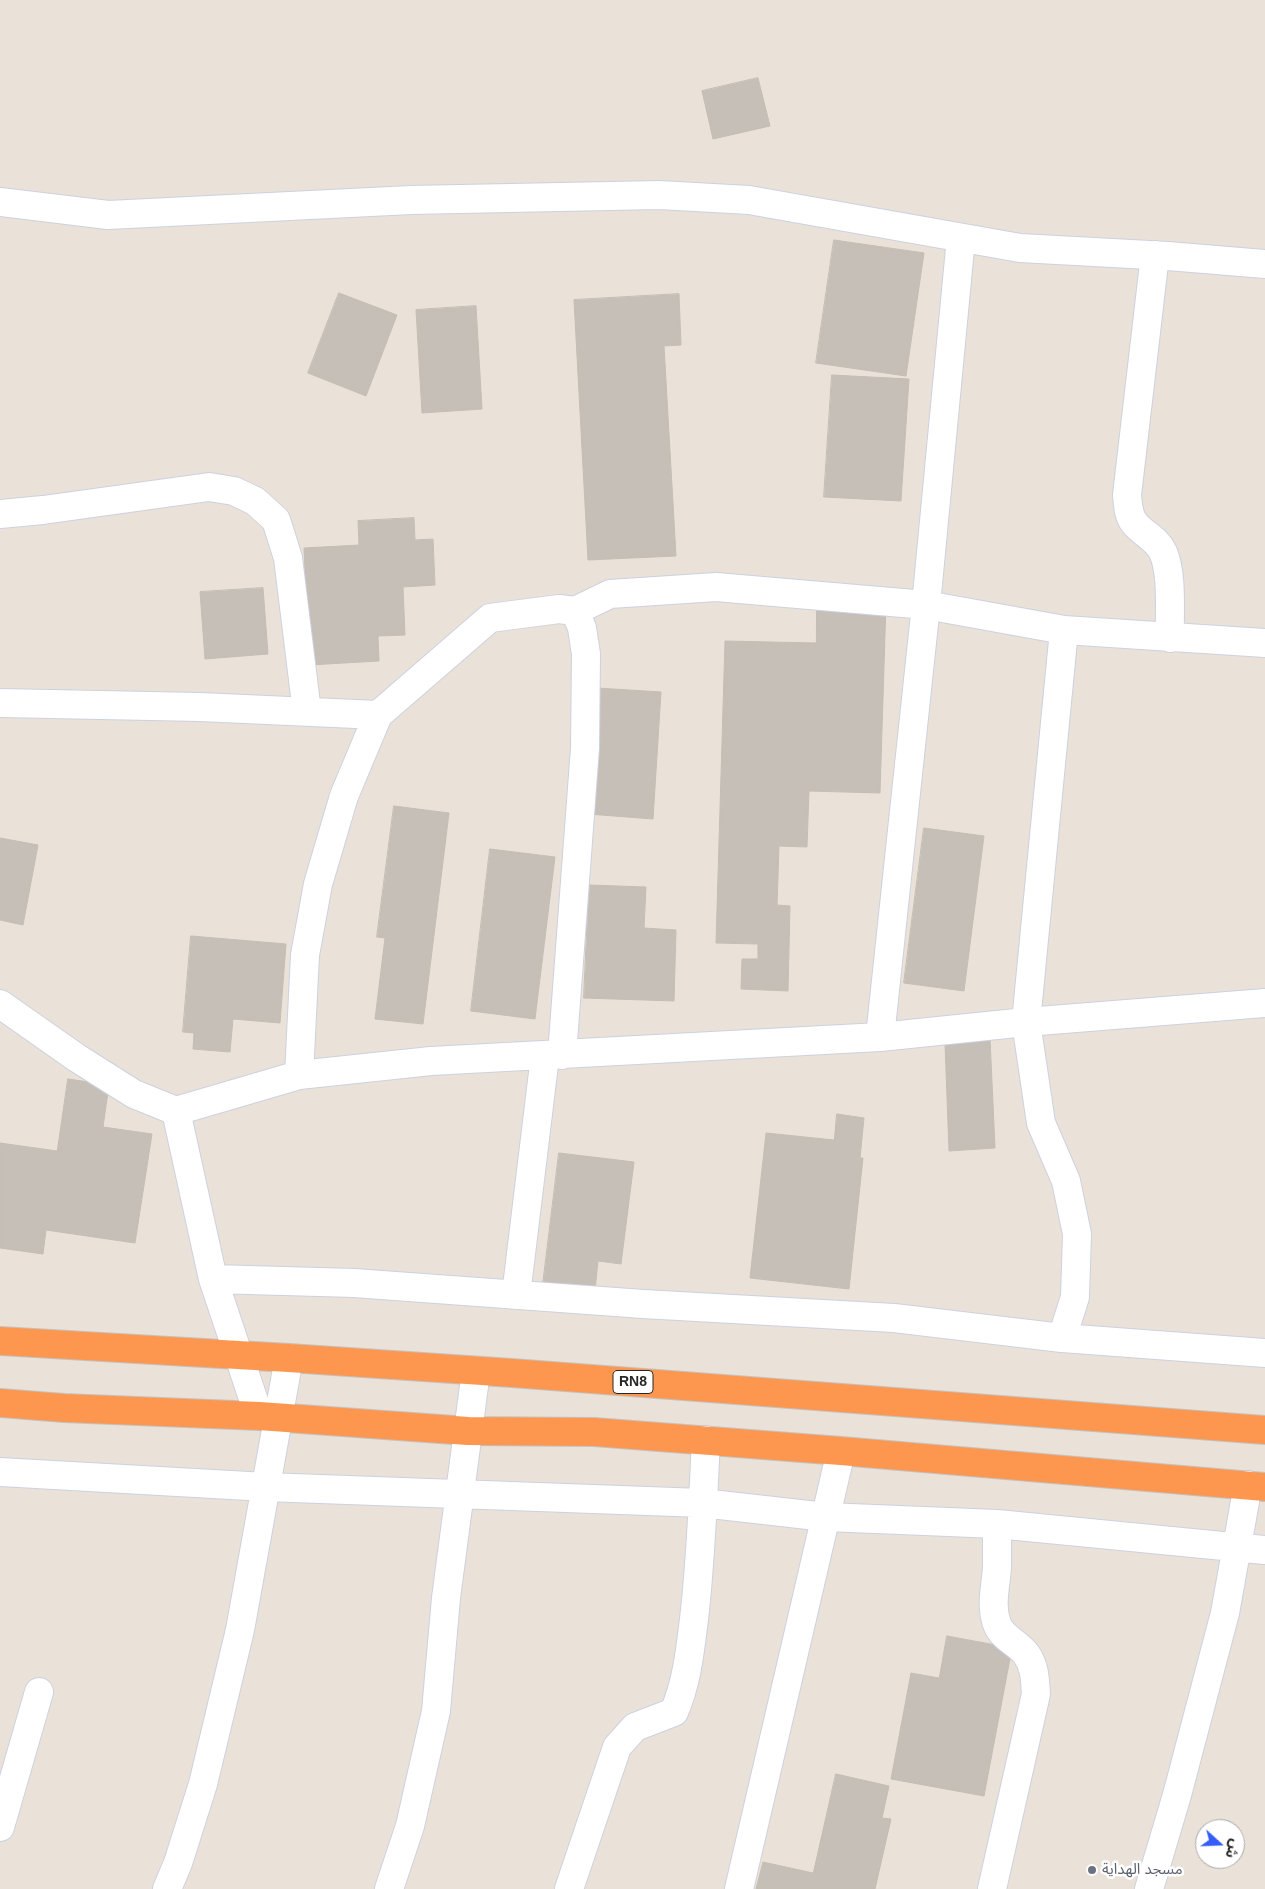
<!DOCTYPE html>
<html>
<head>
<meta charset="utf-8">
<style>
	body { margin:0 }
	#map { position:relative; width:1265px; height:1889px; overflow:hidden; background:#eae2d8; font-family:Arial,"Noto Sans Arabic",sans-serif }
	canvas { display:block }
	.north { position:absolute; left:1195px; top:1819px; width:50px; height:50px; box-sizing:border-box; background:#fff; border:1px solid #a9a9a9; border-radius:50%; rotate:110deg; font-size:14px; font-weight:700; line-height:20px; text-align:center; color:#272727 }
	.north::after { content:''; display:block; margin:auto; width:18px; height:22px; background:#365df9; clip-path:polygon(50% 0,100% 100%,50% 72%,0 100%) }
</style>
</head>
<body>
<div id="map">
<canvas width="1265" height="1889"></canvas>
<div class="north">ش</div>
</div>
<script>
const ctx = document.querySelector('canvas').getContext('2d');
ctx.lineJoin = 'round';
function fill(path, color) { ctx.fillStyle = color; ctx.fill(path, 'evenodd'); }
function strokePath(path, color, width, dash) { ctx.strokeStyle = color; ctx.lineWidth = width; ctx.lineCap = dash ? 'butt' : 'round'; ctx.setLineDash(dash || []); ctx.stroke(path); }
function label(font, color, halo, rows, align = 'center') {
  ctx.font = font + ' Arial,"Noto Sans Arabic",sans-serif'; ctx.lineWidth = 5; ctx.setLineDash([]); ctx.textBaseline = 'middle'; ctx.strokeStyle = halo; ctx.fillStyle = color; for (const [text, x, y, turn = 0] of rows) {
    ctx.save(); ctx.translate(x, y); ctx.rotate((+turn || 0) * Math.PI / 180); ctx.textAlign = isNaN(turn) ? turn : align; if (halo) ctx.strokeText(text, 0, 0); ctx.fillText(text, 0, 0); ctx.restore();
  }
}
const building = new Path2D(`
	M758 78 770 126 713 139 702 91Z
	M834 240 924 253 906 376 816 363Z
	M339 293 397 315 366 396 308 373Z
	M679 294 681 345 664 346 676 556 588 560 574 300Z
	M476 306 482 409 422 413 416 310Z
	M832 375 909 379 901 501 824 497Z
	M414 518 415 540 433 539 435 585 403 587 405 635 378 636 379 661 309 665 304 548 359 545 358 521Z
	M263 588 268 654 205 659 200 592Z
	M817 601 886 603 880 793 809 791 807 847 779 846 777 905 790 906 788 991 741 989 742 959H758V944L716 943 725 641 816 643Z
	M597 688 661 692 653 819 588 814Z
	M394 806 449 813 423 1024 375 1019 385 938 377 937Z
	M924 828 984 836 964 991 904 983Z
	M0 838 38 845 23 925 0 920Z
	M490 849 555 857 535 1019 471 1011Z
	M589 885 646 887 644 928 676 930 674 1001 584 998Z
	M191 936 286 944 280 1023 233 1019 230 1052 193 1049 194 1033 183 1032Z
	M990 1038 995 1148 949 1151 945 1044Z
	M68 1079 109 1085 103 1127 152 1134 135 1243 46 1230 43 1254 0 1248V1143L57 1151Z
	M837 1114 864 1118 860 1158H863L849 1289 750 1278 766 1133 834 1140Z
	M559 1153 634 1162 621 1264 598 1261 595 1290 543 1284Z
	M947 1636 1012 1648 984 1796 891 1779 911 1673 939 1678Z
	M836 1774 889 1786 882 1818 891 1819 875 1889H756L763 1862 813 1873Z`);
fill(building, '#c5bfb8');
strokePath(building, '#c4beb2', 1);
const minor = new Path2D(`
	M0 202 108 215 411 200 659 195 749 200 1020 248 1168 256 1265 264
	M1155 255 1127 495C1128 505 1128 517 1136 525 1145 535 1157 539 1163 552 1173 575 1169 613 1170 638
	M0 514 43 510 209 487 234 491 255 501 276 520 288 558 307 712
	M575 611 610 594 716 587 926 605 1064 630 1265 643
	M0 703 200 707 378 715
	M0 1004 77 1058 134 1094 176 1111 213 1279 259 1416
	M880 1037 926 605 961 238
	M299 1075 305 955 318 884 344 796 378 715 490 618 559 609 575 611 582 628 586 654 585 748 562 1055
	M176 1111 299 1075 431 1061 880 1037 1026 1022 1265 1003
	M213 1279 354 1283 643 1304 894 1318 1062 1338 1265 1353
	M516 1295 545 1056
	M1062 1338 1075 1297 1077 1234 1066 1181 1041 1123 1026 1022 1064 630
	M0 1472 266 1487 702 1503 826 1517 997 1524 1265 1550
	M0 1827 39 1692
	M167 1889 178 1863 203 1784 240 1630 289 1358
	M389 1889 410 1826 436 1711 446 1598 476 1371
	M569 1889 617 1747 635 1727 674 1712C687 1682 690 1651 694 1619 701 1560 703 1500 706 1440
	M739 1889 841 1451
	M992 1889 1036 1694C1035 1680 1035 1666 1026 1654 1018 1643 1002 1638 997 1624 990 1605 996 1586 997 1567 997 1552 997 1538 997 1524
	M1149 1889 1177 1795 1225 1613 1248 1485`);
const highway = new Path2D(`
	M0 1341 289 1358 512 1373 1265 1430
	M0 1403 64 1408 259 1416 468 1431 594 1432 841 1451 1265 1487`);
strokePath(minor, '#cdd1e0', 30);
strokePath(highway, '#c3c3c3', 30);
strokePath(minor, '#fff', 28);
strokePath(highway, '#fd974f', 28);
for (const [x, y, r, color] of [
	[1092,1870,5,"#6b7280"]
]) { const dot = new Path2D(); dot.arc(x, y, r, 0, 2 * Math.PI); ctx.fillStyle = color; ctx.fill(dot); strokePath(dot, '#fff', 2); }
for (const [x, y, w] of [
	[633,1382,40]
]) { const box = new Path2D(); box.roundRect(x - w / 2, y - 11.5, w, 23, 4); ctx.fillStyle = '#fff'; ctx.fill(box); strokePath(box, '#272727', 1); }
label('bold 14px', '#272727', null, [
	["RN8",633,1382]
]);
label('15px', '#5b616d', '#fff', [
	["مسجد الهداية",1102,1870]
], 'left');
</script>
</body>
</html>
